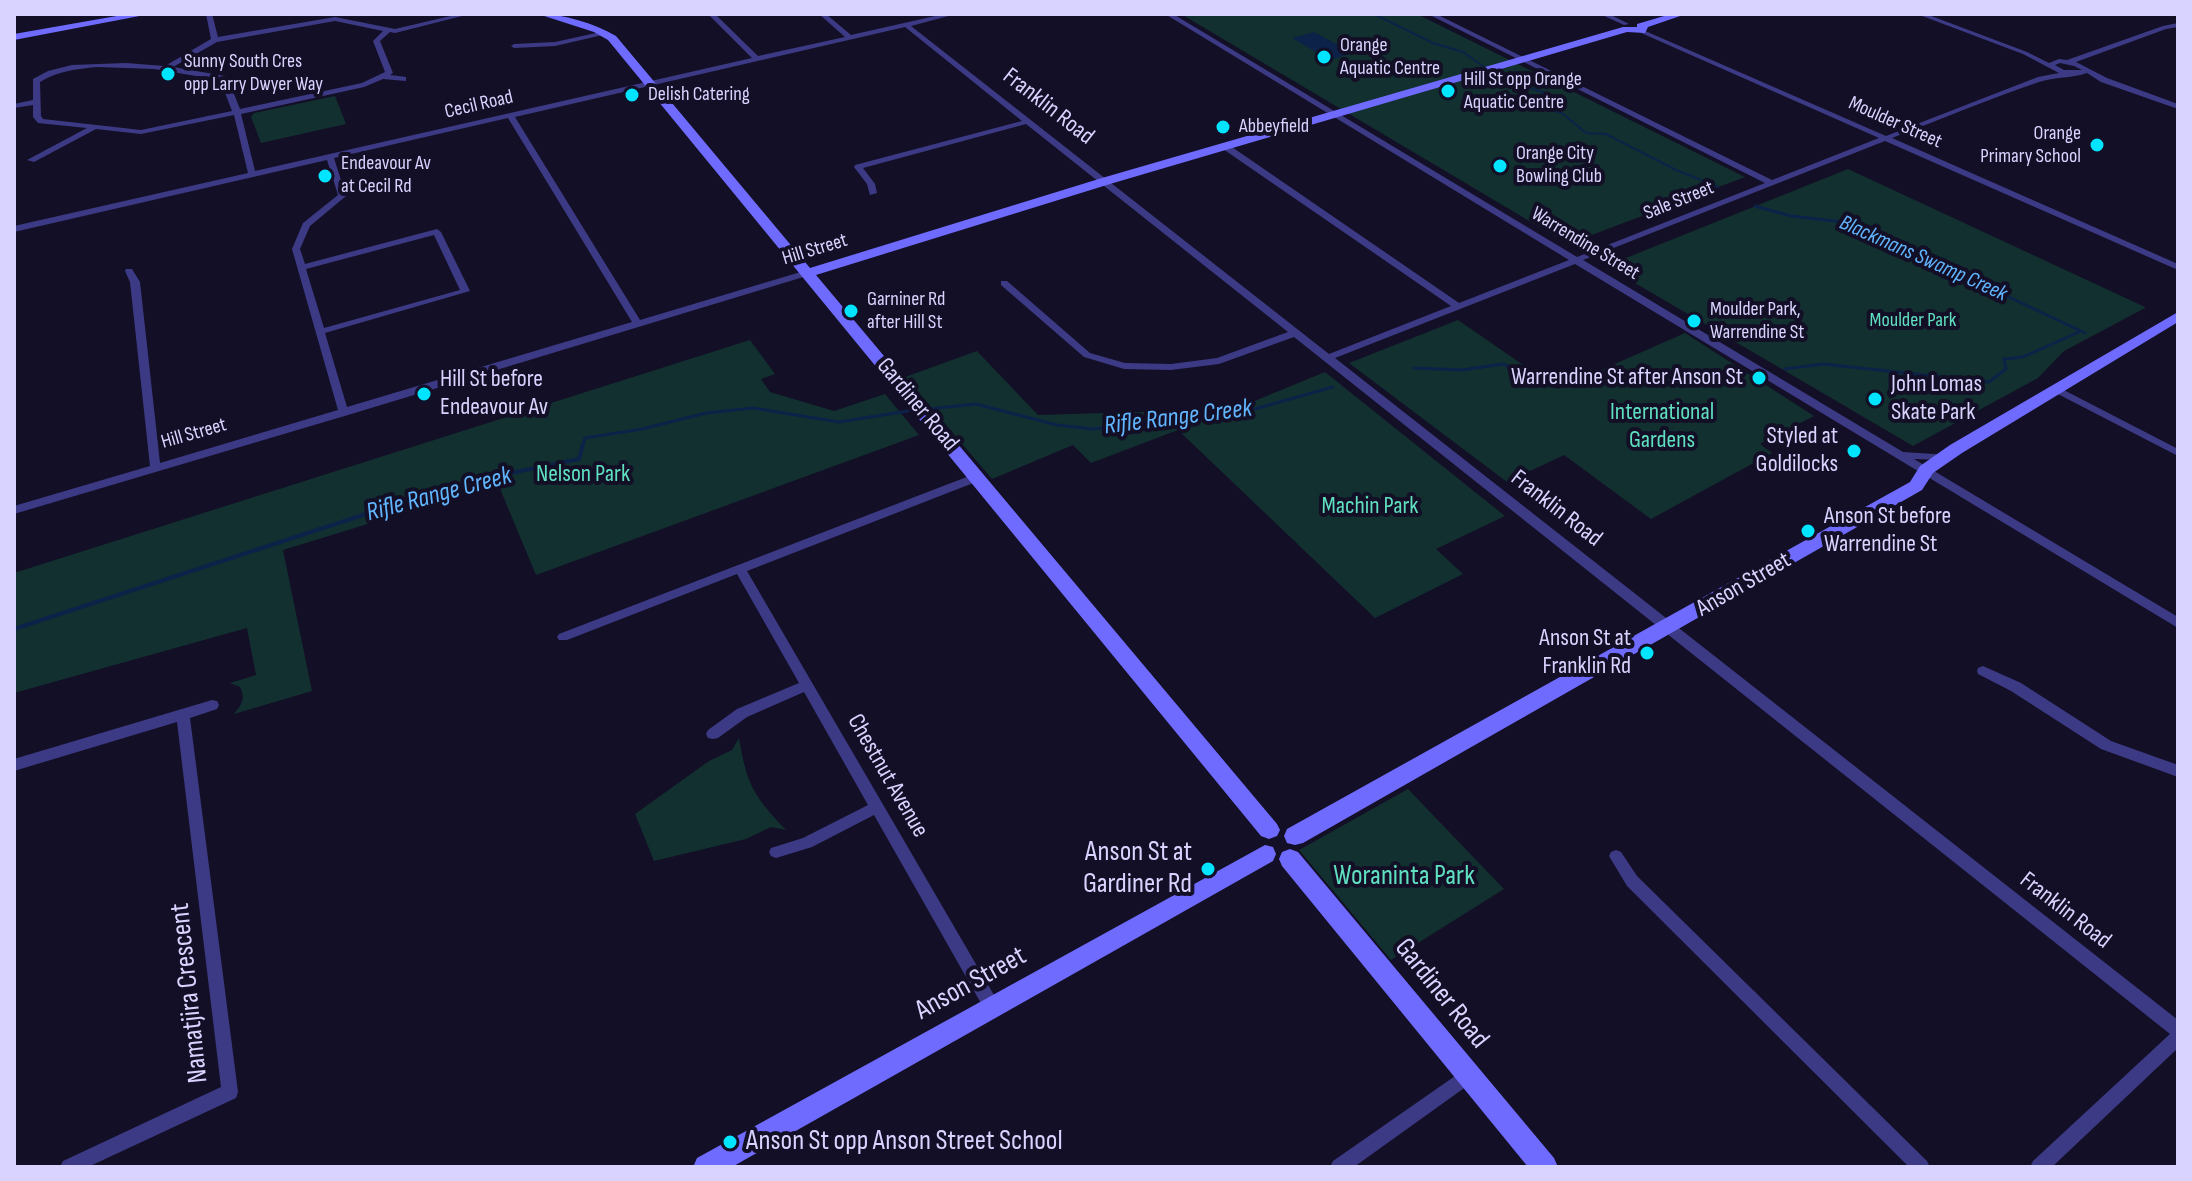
<!DOCTYPE html>
<html>
<head>
<meta charset="utf-8">
<style>
	body { margin:0 }
	#map { position:relative; width:2192px; height:1181px; overflow:hidden; background:#130f26; font-family:"Sofia Sans Condensed",sans-serif }
	canvas { display:block }
	.frame { position:absolute; inset:0; border:16px solid #d9d4ff; pointer-events:none }
</style>
</head>
<body>
<div id="map">
<canvas width="2192" height="1181"></canvas>
<div class="frame"></div>
</div>
<script>
const ctx = document.querySelector('canvas').getContext('2d');
ctx.lineJoin = 'round';
function fill(path, color) { ctx.fillStyle = color; ctx.fill(path, 'evenodd'); }
function strokePath(path, color, width, dash) { ctx.strokeStyle = color; ctx.lineWidth = width; ctx.lineCap = dash ? 'butt' : 'round'; ctx.setLineDash(dash || []); ctx.stroke(path); }
function label(font, color, halo, rows, align = 'center') {
  ctx.font = font + ' "Sofia Sans Condensed",sans-serif'; ctx.lineWidth = 8; ctx.setLineDash([]); ctx.textBaseline = 'middle'; ctx.strokeStyle = halo; ctx.fillStyle = color; for (const [text, x, y, turn = 0] of rows) {
    ctx.save(); ctx.translate(x, y); ctx.rotate((+turn || 0) * Math.PI / 180); ctx.textAlign = isNaN(turn) ? turn : align; if (halo) ctx.strokeText(text, 0, 0); ctx.fillText(text, 0, 0); ctx.restore();
  }
}
fill(new Path2D(`
	M1181 14H1417L1745 177 1568 244Z
	M335 96 346 124 261 143 251 117 254 113Z
	M1848 169 2145 307V308L2064 351 2038 378 1913 446 1606 266Z
	M1458 320 1558 389 1685 333 1814 416 1760 444 1772 453 1651 519 1564 455 1507 482 1349 363Z
	M750 340 775 374 761 379 770 392 834 411 885 394 919 435 536 575 498 484 283 550 312 691 234 714C241 705 246 699 240 687L230 683 256 675 247 628 14 693V573Z
	M977 351 1038 415 1235 409 1325 372 1505 516 1436 549 1463 574 1375 618 1178 430 1091 463 1073 445 992 479 905 377Z
	M739 738C747 786 754 796 786 830L771 827 746 839 654 861 635 814 709 761 732 750Z
	M1408 789 1504 889 1391 960 1299 850Z`), '#12302f');
fill(new Path2D(`
	M1314 32 1353 53 1330 60 1292 38Z`), '#0c2248');
strokePath(new Path2D(`
	M1367 14 1378 16 1433 43 1463 52 1498 77 1545 93 1549 98 1545 109 1562 113 1586 133 1606 134 1674 169 1718 187`), '#0c2248', 2);
strokePath(new Path2D(`
	M1755 206 1791 216 1852 223 2085 333
	M1414 368 1462 370 1503 364 1549 384 1611 374 1678 377 1745 373
	M1785 369 1823 364 1989 382 2006 369 2004 359 2023 357 2079 332
	M928 409 976 404 1057 425 1092 429 1237 414 1333 387
	M583 446 585 438 642 429 706 413 753 408 839 422 908 411`), '#0c2248', 3);
strokePath(new Path2D(`
	M14 629 415 498 477 480 579 459 583 444`), '#0c2248', 4);
fill(new Path2D(`
	M206 14H212L218 37 335 17 395 29 459 14H470L395 33 390 32 380 41 393 73 390 75 406 77V81L383 79 364 87 241 114 255 171 752 58 708 14H715L758 56 845 37 819 14H826L851 35 944 14H956L911 26 1329 354 1451 306 1223 149V145H1229L1459 303 1569 260 1165 14H1173L1577 257 1765 183 1428 14H1436L1772 180 1879 138 1639 32V30H1643L1886 136 2038 77 2059 73 2023 54 1917 14H1926L2027 52 2049 63 2059 59 2067 60 2163 26 2178 23V27L2166 29 2076 62 2107 78 2178 104V109L2101 82 2087 73C2075 78 2053 77 2039 82 1989 99 1941 119 1892 138L2178 264V270L1885 141 1583 260 1903 452 1949 455 1950 457 1945 460 1914 459 2178 617V628L1575 264 1335 358 2178 1020V1048L2052 1167H2030L2033 1161 2170 1034 1294 337 1219 364 1171 370 1124 369 1084 357 1001 285V281H1007L1090 353 1125 363 1171 364 1217 358 1288 332 1026 124 863 168 875 184 877 193 870 195 867 184 854 167 855 165 1022 121 905 27 515 117 640 320 804 271H810V275L348 415 14 514V506L150 466 130 282 125 271 126 269H132L140 282 160 463 338 410 292 249 303 223 338 195 327 160 14 232V226L248 173 234 115 141 134 96 129 34 162 27 160 87 128 38 123 33 117V105L14 108V104L33 100V79L48 71 72 65 126 63 165 66 211 39ZM335 21 383 31 373 41 385 72 362 83 240 109 230 84 225 76 173 67 217 42ZM2060 63 2074 66 2082 70H2064L2055 65ZM97 67 154 69 220 80 232 111 141 130 43 119 41 116 40 82C58 71 76 69 97 67ZM508 118 632 322 347 407 325 333 470 291 441 232 437 229 305 264 300 249 310 226 346 196 334 158ZM434 235 460 290 324 328 306 269Z
	M1600 14H1609L1629 24 1624 25Z
	M605 31 608 33 607 34 555 46 514 48 511 46 514 44 555 42Z
	M2058 387 2178 449V456L2054 392 2053 390Z
	M977 473 982 477 981 480 747 571 998 1002 1000 1007 998 1012 992 1015 986 1012 874 815 812 847 776 858 771 856 769 852 771 848 803 838 868 805 804 692 747 717 718 738 713 739 708 738 706 734 708 730 737 709 799 683 737 574 567 640H559L557 637 559 634Z
	M1983 666 2021 683 2111 741 2178 765V777L2101 749 2011 691 1978 674 1977 671 1978 668Z
	M212 700 217 701 219 705 217 709 190 718 238 1092 236 1098 88 1167H60L63 1161 221 1087 177 722 14 771V759Z
	M1616 850 1621 852 1637 876 1927 1161 1930 1167H1909L1627 886 1609 856 1611 852Z
	M1468 1067 1474 1069 1476 1075 1474 1081 1354 1167H1330L1333 1161Z`), '#3d3a85');
fill(new Path2D(`
	M128 14H150L14 40V34Z
	M538 14C564 14 593 23 616 36L810 268 1102 178 1623 27H1637V24L1671 14H1686L1648 27 1645 33 1627 32 1110 184 816 275 1277 824 1280 830 1277 836 1269 839 1261 836 608 40 594 32Z
	M2178 312V322L1962 453 1933 473 1922 490 1303 843 1295 845 1287 843 1284 836 1287 829 1910 482 1920 466 1950 445Z
	M1265 845 1273 847 1276 854 1273 861 732 1167H693L697 1158Z
	M1290 849 1298 852 1554 1158 1558 1167H1528L1282 866 1279 859 1282 852Z`), '#6f6bff');
for (const [x, y, r, color] of [
	[1324,57,8,"#00e5ff"],
	[168,74,8,"#00e5ff"],
	[1448,91,8,"#00e5ff"],
	[632,95,8,"#00e5ff"],
	[1223,127,8,"#00e5ff"],
	[2097,145,8,"#00e5ff"],
	[1500,166,8,"#00e5ff"],
	[325,176,8,"#00e5ff"],
	[851,311,8,"#00e5ff"],
	[1694,321,8,"#00e5ff"],
	[1759,378,8,"#00e5ff"],
	[424,394,8,"#00e5ff"],
	[1875,399,8,"#00e5ff"],
	[1854,451,8,"#00e5ff"],
	[1808,531,8,"#00e5ff"],
	[1647,653,8,"#00e5ff"],
	[1208,869,8,"#00e5ff"],
	[730,1142,8,"#00e5ff"]
]) { const dot = new Path2D(); dot.arc(x, y, r, 0, 2 * Math.PI); ctx.fillStyle = color; ctx.fill(dot); strokePath(dot, '#130f26', 3); }
label('20px', '#d9d4ff', '#130f26', [
	["Orange",1340,46],
	["Aquatic Centre",1340,69],
	["Sunny South Cres",184,62],
	["opp Larry Dwyer Way",184,85],
	["Hill St opp Orange",1464,80],
	["Aquatic Centre",1464,103],
	["Delish Catering",648,95],
	["Abbeyfield",1239,127],
	["Orange",2081,134,"right"],
	["Primary School",2081,157,"right"],
	["Orange City",1516,154],
	["Bowling Club",1516,177],
	["Endeavour Av",341,164],
	["at Cecil Rd",341,187],
	["Garniner Rd",867,300],
	["after Hill St",867,323],
	["Moulder Park,",1710,310],
	["Warrendine St",1710,333]
], 'left');
label('20px', '#d9d4ff', '#130f26', [
	["Cecil Road",479,105,-13],
	["Moulder Street",1895,123,24],
	["Sale Street",1679,201,-22],
	["Warrendine Street",1585,244,31],
	["Hill Street",815,250,-17],
	["Hill Street",194,434,-16]
]);
label('20px', '#5fe0c0', '#130f26', [
	["Moulder Park",1913,321]
]);
label('italic 22px', '#62b6ff', '#130f26', [
	["Blackmans Swamp Creek",1923,259,24]
]);
label('24px', '#d9d4ff', '#130f26', [
	["Franklin Road",1048,107,38],
	["Gardiner Road",917,405,50],
	["Franklin Road",1556,509,38],
	["Anson Street",1744,585,-30],
	["Chestnut Avenue",887,776,60],
	["Franklin Road",2065,911,38]
]);
label('24px', '#d9d4ff', '#130f26', [
	["Warrendine St after Anson St",1743,378],
	["Hill St before",440,380,"left"],
	["Endeavour Av",440,408,"left"],
	["John Lomas",1891,385,"left"],
	["Skate Park",1891,413,"left"],
	["Styled at",1838,437],
	["Goldilocks",1838,465],
	["Anson St before",1824,517,"left"],
	["Warrendine St",1824,545,"left"],
	["Anson St at",1631,639],
	["Franklin Rd",1631,667]
], 'right');
label('24px', '#5fe0c0', '#130f26', [
	["International",1662,413],
	["Gardens",1662,441],
	["Nelson Park",583,475],
	["Machin Park",1370,507]
]);
label('italic 26px', '#62b6ff', '#130f26', [
	["Rifle Range Creek",1178,418,-7],
	["Rifle Range Creek",439,495,-15]
]);
label('28px', '#d9d4ff', '#130f26', [
	["Anson St at",1192,853],
	["Gardiner Rd",1192,885],
	["Anson St opp Anson Street School",746,1142,"left"]
], 'right');
label('28px', '#5fe0c0', '#130f26', [
	["Woraninta Park",1404,877]
]);
label('28px', '#d9d4ff', '#130f26', [
	["Anson Street",971,984,-29],
	["Namatjira Crescent",190,993,-96],
	["Gardiner Road",1441,994,51]
]);
</script>
</body>
</html>
